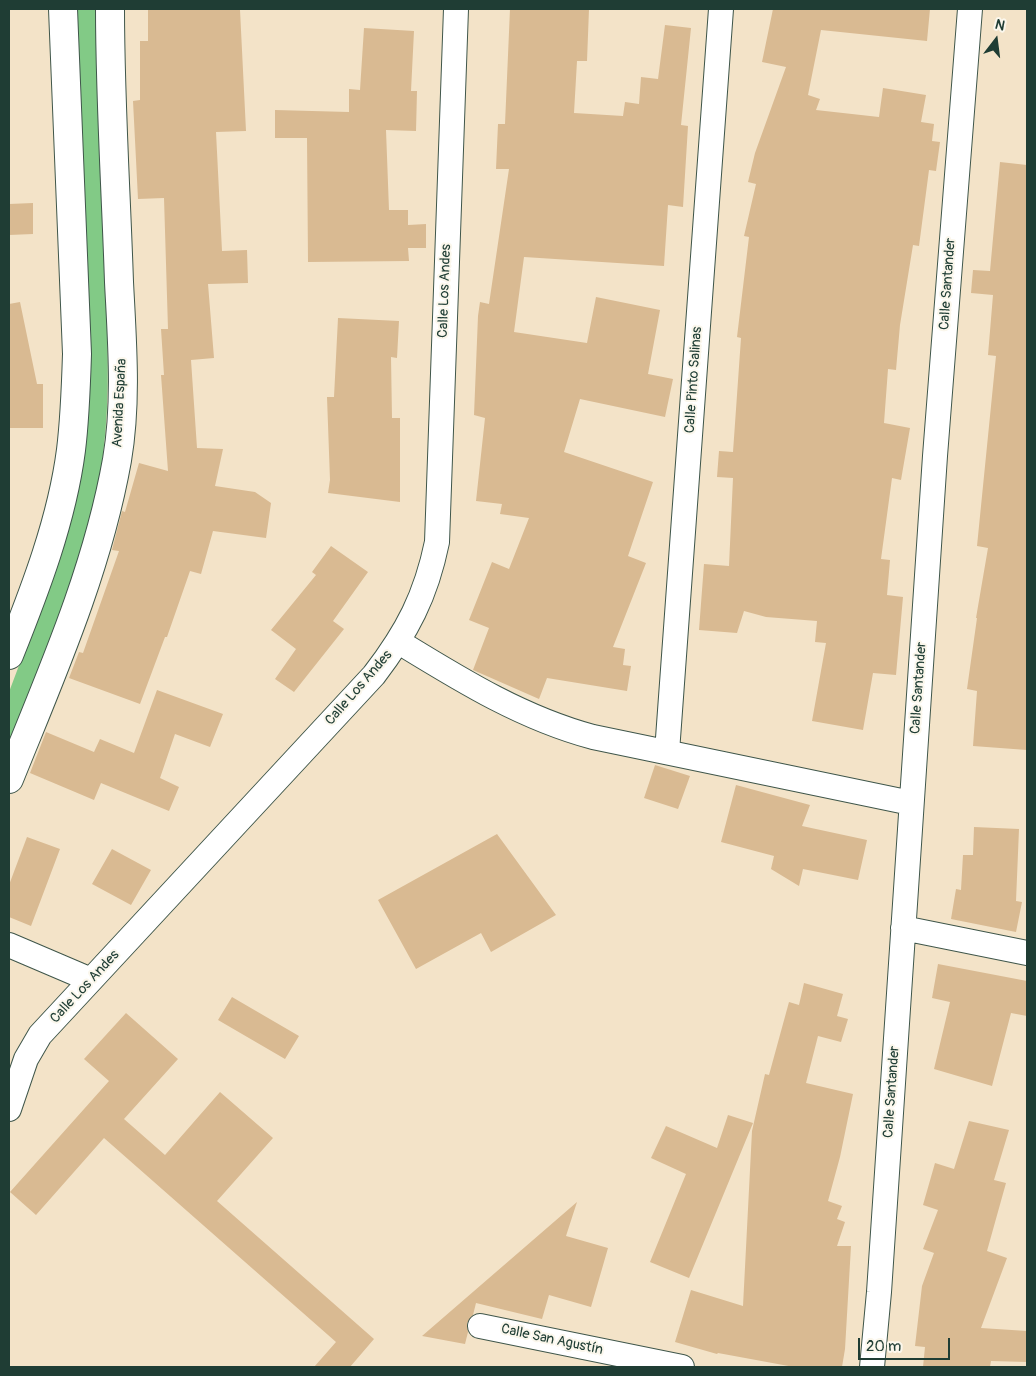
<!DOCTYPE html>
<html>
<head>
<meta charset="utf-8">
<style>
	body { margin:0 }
	#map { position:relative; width:1036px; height:1376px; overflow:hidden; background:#f3e3c8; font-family:Pangolin,sans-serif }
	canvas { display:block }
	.frame { position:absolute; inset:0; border:10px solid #1f3d34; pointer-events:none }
	.north { position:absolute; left:971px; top:15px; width:50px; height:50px; -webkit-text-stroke:4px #fbf7ec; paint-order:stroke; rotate:15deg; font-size:14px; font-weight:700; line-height:20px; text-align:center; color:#1f3d34 }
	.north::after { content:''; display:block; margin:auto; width:18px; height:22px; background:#1f3d34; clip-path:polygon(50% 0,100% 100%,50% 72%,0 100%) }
	.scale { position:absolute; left:858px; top:1338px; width:92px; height:22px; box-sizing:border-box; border:2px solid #1f3d34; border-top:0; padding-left:6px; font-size:15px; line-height:18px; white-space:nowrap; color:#1f3d34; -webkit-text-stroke:4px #fbf7ec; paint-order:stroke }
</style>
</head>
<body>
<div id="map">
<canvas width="1036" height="1376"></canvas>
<div class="frame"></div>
<div class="north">N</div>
<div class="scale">20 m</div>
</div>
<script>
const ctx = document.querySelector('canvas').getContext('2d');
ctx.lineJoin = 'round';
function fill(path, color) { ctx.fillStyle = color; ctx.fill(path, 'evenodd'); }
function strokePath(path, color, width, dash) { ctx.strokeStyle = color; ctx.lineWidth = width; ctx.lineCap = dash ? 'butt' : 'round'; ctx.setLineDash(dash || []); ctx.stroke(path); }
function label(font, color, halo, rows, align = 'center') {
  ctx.font = font + ' Pangolin,sans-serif'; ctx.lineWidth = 4; ctx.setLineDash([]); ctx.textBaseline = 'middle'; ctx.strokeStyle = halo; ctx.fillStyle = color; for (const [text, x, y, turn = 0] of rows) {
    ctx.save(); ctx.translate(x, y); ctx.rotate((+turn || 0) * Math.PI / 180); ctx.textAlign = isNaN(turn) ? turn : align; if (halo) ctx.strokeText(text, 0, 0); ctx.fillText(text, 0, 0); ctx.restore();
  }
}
fill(new Path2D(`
	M77 9H96C97 96 101 183 105 270 107 332 111 393 103 455 91 551 45 652 9 742V692L61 554 74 506 84 454 89 411 90 354Z`), '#82ca86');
fill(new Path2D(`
	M510 9H589L587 61H577L574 113 623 116 625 102 639 104 641 77 658 79 665 25 691 28 681 125 688 126 683 207 668 205 664 266 524 257 514 332 587 343 596 297 660 310 648 374 673 379 665 417 580 399 564 452 653 482 628 556 646 563 613 647 625 649 623 665 631 666 627 691 547 678 539 699 473 670 489 628 469 620 492 562 509 569 529 518 500 514 502 504 476 501 485 418 474 415 478 316 480 302 489 304 509 169H496L498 124H505Z
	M773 9H930L927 41 821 30 808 95 820 99 816 110 879 117 883 88 926 95 921 122 934 124 932 141 940 142 936 171 929 170 919 246 913 245 900 325 896 370 888 369 884 423 910 428 901 480 892 478 881 559 890 560 887 595 903 597 896 675 873 673 863 730 812 721 826 643 815 642 817 621 766 617 744 611 737 633 699 630 704 564 729 566 733 478 717 477 719 451 733 452 741 338 737 337 749 237 744 236 756 184 748 182 755 153 786 67 762 62Z
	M148 10H240L246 131 216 132 222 251 247 250 248 283 208 284 214 358 191 360 197 448 223 449 215 486 255 492 271 503 266 538 213 531 201 574 190 571 167 637H165L140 704 69 678 79 652 83 653 119 551 112 550 122 511 125 512 139 463 168 471 161 375H164L161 329H168L164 198 138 199 133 101 140 100V41H148Z
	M364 28 414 31 411 91H417L416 131 386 130 389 210H408V225L426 224V248H408L409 261 308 262 307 138H275V110L349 112V89L360 90Z
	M1000 162 1027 165V750L973 746 977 691 967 689 977 618H976L988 548 977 546 996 356 988 355 993 295 971 293 973 270 990 271Z
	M33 203V234L9 235V204Z
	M20 302 37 384H43V428H9V304Z
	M338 318 399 321 397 358 391 357 392 418H400V502L328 493 330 480 327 397H334Z
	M331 546 368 572 333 621 344 629 294 692 275 679 296 649 271 630 316 575 312 572Z
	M157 690 223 714 210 747 175 734 160 778 179 787 169 811 101 783 94 800 30 773 46 732 94 752 100 739 134 753Z
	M655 765 690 776 678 809 644 798Z
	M736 785 810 805 802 826 867 840 858 880 803 869 799 886 771 869 774 856 721 842Z
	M974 827 1019 829 1016 901 1022 902 1016 932 951 919 956 889 961 890 963 855H973Z
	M497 834 556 915 491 952 481 933 416 969 378 900Z
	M27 837 60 849 31 926 9 917V885Z
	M112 849 151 870 131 905 92 884Z
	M938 964 1027 981V1016L1011 1013 992 1086 934 1069 950 1002 932 998Z
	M804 983 843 994 837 1016 848 1019 841 1042 818 1036 806 1083 853 1094 840 1157 828 1201 842 1206 837 1219 845 1222 837 1246H851L845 1349 842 1367H794L718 1353 717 1354 675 1342 691 1290 743 1306 752 1131 765 1074 769 1075 789 1002 799 1005Z
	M232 997 299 1036 285 1059 218 1020Z
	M126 1013 178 1059 124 1119 165 1155 220 1092 273 1138 217 1201 374 1339 350 1367H314L336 1342 104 1138 36 1215 10 1192 109 1081 84 1059Z
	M728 1115 753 1123 689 1278 650 1262 686 1174 651 1158 666 1126 717 1148Z
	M969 1121 1009 1130 994 1180 1006 1183 987 1251 1007 1258 981 1328 1027 1331V1362L991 1361 990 1367H923L925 1347 915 1346 922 1286 934 1253 923 1249 938 1210 923 1205 935 1163 954 1169Z
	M577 1202 566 1236 608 1248 591 1307 549 1295 542 1319 476 1303 473 1315 467 1323 468 1332 465 1344 422 1336Z`), '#d9ba92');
const street = new Path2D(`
	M399 642C461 680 522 718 593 737L911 803
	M667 752 721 9
	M903 928 1027 953
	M9 945 91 980
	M9 1109 26 1059 40 1035 374 675C407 632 426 596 437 542L456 9
	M480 1326 682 1367
	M872 1367 879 1292 935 456 970 9`);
const secondary = new Path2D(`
	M9 655C35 590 62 520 71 450 75 418 76 386 77 354L63 9
	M9 779C51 675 97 572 117 460 127 402 122 341 119 282 116 191 110 100 110 9`);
strokePath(street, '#3f564a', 26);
strokePath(secondary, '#3f564a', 30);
strokePath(street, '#fff', 24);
strokePath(secondary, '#fff', 28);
label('14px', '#1f3d34', '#fbf7ec', [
	["Calle Santander",948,284,-86],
	["Calle Los Andes",445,291,-88],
	["Calle Pinto Salinas",694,380,-86],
	["Avenida España",120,403,-87],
	["Calle Los Andes",359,688,-49],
	["Calle Santander",919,688,-86],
	["Calle Los Andes",85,987,-47],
	["Calle Santander",892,1092,-86],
	["Calle San Agustín",552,1340,12]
]);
</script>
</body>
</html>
